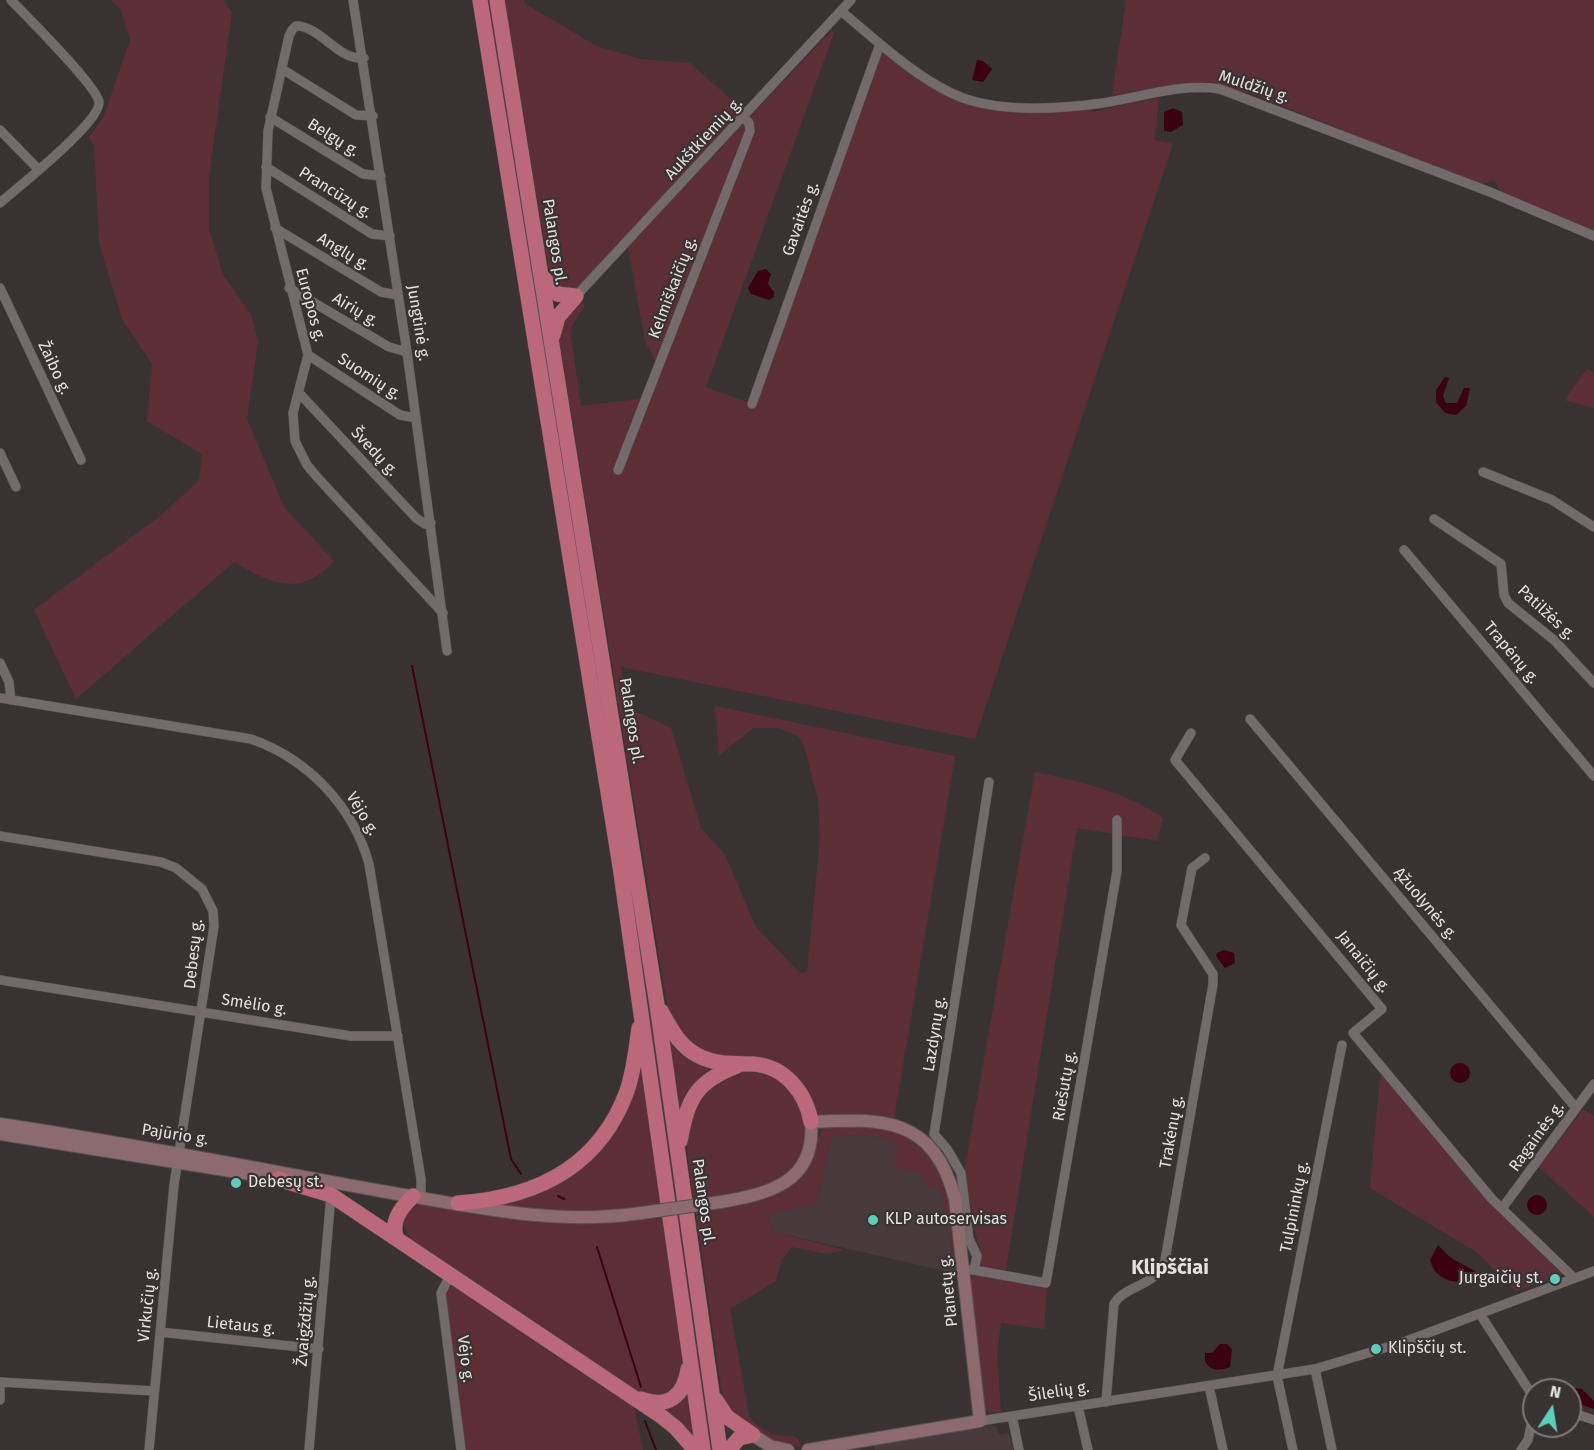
<!DOCTYPE html>
<html>
<head>
<meta charset="utf-8">
<style>
	body { margin:0 }
	#map { position:relative; width:1594px; height:1450px; overflow:hidden; background:#393233; font-family:"Fira Sans",sans-serif }
	canvas { display:block }
	.north { position:absolute; left:1522px; top:1378px; width:60px; height:60px; box-sizing:border-box; background:#393233; border:2px solid #7e7879; border-radius:50%; rotate:12deg; font-size:16px; font-weight:700; line-height:24px; text-align:center; color:#e5e1e1 }
	.north::after { content:''; display:block; margin:auto; width:21px; height:27px; background:#5eceb8; clip-path:polygon(50% 0,100% 100%,50% 72%,0 100%) }
</style>
</head>
<body>
<div id="map">
<canvas width="1594" height="1450"></canvas>
<div class="north">N</div>
</div>
<script>
const ctx = document.querySelector('canvas').getContext('2d');
ctx.lineJoin = 'round';
function fill(path, color) { ctx.fillStyle = color; ctx.fill(path, 'evenodd'); }
function strokePath(path, color, width, dash) { ctx.strokeStyle = color; ctx.lineWidth = width; ctx.lineCap = dash ? 'butt' : 'round'; ctx.setLineDash(dash || []); ctx.stroke(path); }
function label(font, color, halo, rows, align = 'center') {
  ctx.font = font + ' "Fira Sans",sans-serif'; ctx.lineWidth = 4.5; ctx.setLineDash([]); ctx.textBaseline = 'middle'; ctx.strokeStyle = halo; ctx.fillStyle = color; for (const [text, x, y, turn = 0] of rows) {
    ctx.save(); ctx.translate(x, y); ctx.rotate((+turn || 0) * Math.PI / 180); ctx.textAlign = isNaN(turn) ? turn : align; if (halo) ctx.strokeText(text, 0, 0); ctx.fillText(text, 0, 0); ctx.restore();
  }
}
fill(new Path2D(`
	M872 1135 897 1143 920 1172 940 1187 950 1224 951 1252 956 1254 959 1274 774 1232 767 1214 816 1204 832 1136Z
	M991 1425 997 1428 999 1435 1009 1433 1013 1450H875L873 1443Z`), '#483a3c');
fill(new Path2D(`
	M111 0H223L232 12 209 176V229L223 275 251 314 258 342 247 419 284 507 334 561C300 598 272 584 234 562L76 699 34 610 164 513 199 480 202 454 147 421 152 364 122 319 99 242 94 146 89 137 104 116 130 40 121 10Z
	M486 0H491L619 794 715 1450H709Z
	M504 0H524V3L598 47 640 59 690 63 744 111 576 291 564 293 550 276Z
	M1126 0H1594V232L1499 191 1497 183 1491 181 1480 185 1252 94C1194 79 1169 85 1112 96Z
	M832 30 834 33 706 387 752 404 880 50 948 95 970 105 1089 108 1093 112 1159 97 1155 140 1173 144 975 739 621 667 626 707 671 728 701 828 725 855 756 927 800 973 807 972 820 838 818 801 804 745 798 736 779 728H754L719 755 715 706 955 756 894 1119 855 1114 822 1117 817 1114 800 1085 700 1053 669 1017 558 332 563 315 580 300 585 305 570 329 581 406 640 399 655 361 645 341 628 247Z
	M1587 369 1594 372V408L1564 400Z
	M1035 772C1081 782 1124 791 1163 818L1157 841 1077 828 1004 1281 1047 1288 1044 1329 1001 1323 997 1353 1001 1412 991 1413 983 1409 968 1277 980 1268 981 1261 964 1172Z
	M668 1031 723 1066 680 1121Z
	M640 1055 661 1204 607 1212H558L493 1204 592 1156Z
	M756 1070C814 1088 827 1155 770 1186 749 1197 717 1196 693 1199L686 1140 700 1093 731 1072Z
	M1383 1075 1502 1215 1565 1274 1516 1291 1478 1253 1370 1188 1380 1077Z
	M1583 1109 1594 1116V1217L1539 1167Z
	M875 1124C947 1148 949 1186 956 1254L951 1252 950 1224 940 1188 926 1187 919 1172 894 1169 897 1143 872 1135 832 1136 816 1204 767 1215 774 1232 844 1250 827 1254 792 1247 781 1261 776 1281 730 1309 749 1416C760 1431 775 1438 794 1436L799 1440 801 1447 766 1440 725 1408 723 1400 696 1213C735 1206 783 1203 808 1167 816 1155 815 1135 827 1126Z
	M421 1202 575 1224 618 1223 663 1217 683 1370 672 1395 651 1399 630 1389 411 1241 403 1224 404 1216Z
	M455 1286 634 1407 643 1450H464L445 1291 449 1287Z
	M689 1385 696 1442 657 1409Z`), '#5c2f38');
fill(new Path2D(`
	M977 60 983 61 992 69 983 82 972 80Z
	M1173 108 1182 112 1183 125 1171 132 1164 131V112Z
	M766 269 771 274 768 284 774 292V297L769 300 751 294 748 288 758 271Z
	M1445 377 1449 378 1443 396 1446 403H1457L1464 388H1470L1466 406 1456 415 1445 413 1436 402V390Z
	M1224 950 1234 953 1235 963 1225 968 1216 956 1217 953Z
	M1450 1073a10 10 0 1 1 20 0a10 10 0 1 1-20 0Z
	M1527 1205a10 10 0 1 1 20 0a10 10 0 1 1-20 0Z
	M1438 1245 1451 1258 1475 1271 1473 1280C1454 1286 1435 1279 1430 1260Z
	M1227 1344 1232 1349 1230 1367C1220 1371 1210 1372 1205 1361V1353H1212L1220 1344Z
	M1576 1388 1582 1389 1594 1401V1409L1570 1401 1568 1390Z`), '#3b0012');
strokePath(new Path2D(`
	M412 666 511 1159 521 1174
	M558 1196 564 1199
	M597 1247 641 1387
	M645 1421 656 1450`), '#3b0012', 2);
const minor = new Path2D(`
	M353 0 407 352 447 651
	M841 11C876 40 920 82 963 98 1005 113 1059 109 1103 103 1141 97 1181 83 1220 89L1490 192 1594 236
	M364 58C338 61 321 26 296 26L292 30 289 36 268 131 266 188 308 355 293 413 295 441 307 465 317 477 443 613
	M282 69 356 115 373 116
	M270 117 363 174 381 176
	M0 130 38 169
	M266 167 372 234 390 236
	M0 203C18 187 101 122 99 102 97 86 26 16 11 0
	M275 228 381 292 398 295
	M0 288 81 460
	M289 288 389 347 407 352
	M576 296 851 0
	M308 355 400 415 416 418
	M299 393 416 518 425 524 431 523
	M752 404 880 44
	M0 453 16 487
	M618 470 750 131 749 123 744 118
	M1483 472 1552 500 1594 527
	M1434 519 1501 564 1504 595 1508 603 1554 640 1594 683
	M1404 550 1594 776
	M0 663 9 682 11 700
	M0 698 251 739C308 759 353 806 369 864L421 1179V1197
	M1250 719 1576 1108
	M1191 733 1175 760 1382 1009 1353 1033 1492 1199 1574 1278
	M0 836 161 862 176 868 202 889 213 911 214 926 174 1185 149 1450
	M0 980 351 1036H398
	M1503 1207 1594 1084
	M969 1270H974L977 1256 969 1239 961 1173 947 1149 934 1134 989 782
	M974 1270 1046 1283 1117 871V820
	M451 1274 441 1293 461 1450
	M1480 1314 1534 1398
	M160 1332 319 1349
	M1315 1369 1332 1450
	M0 1382 154 1391
	M0 1382V1400
	M1209 1386 1223 1450
	M1106 1402 1114 1304C1123 1287 1150 1287 1164 1266L1213 984V974L1181 925 1192 868 1205 858
	M1078 1406 1088 1450
	M1570 1412 1594 1420
	M1012 1416 1019 1450
	M980 1421 1315 1369 1401 1343 1594 1271
	M309 1450 331 1195
	M1293 1450 1277 1376 1342 1045
	M1521 1450 1528 1440 1534 1412`);
const secondary = new Path2D(`
	M0 1124C128 1143 254 1168 381 1191 465 1205 549 1225 634 1214
	M0 1134 287 1180
	M721 1202C769 1194 816 1182 811 1122 883 1118 934 1117 955 1199L980 1421 808 1450
	M753 1435 770 1446 788 1450`);
const trunk = new Path2D(`
	M480 0 620 866 703 1450
	M497 0 657 1005 720 1450
	M543 277 557 294 576 296
	M553 335 558 317 576 296
	M661 1011C671 1029 680 1047 699 1056 716 1065 735 1063 753 1064 785 1066 806 1093 811 1122
	M680 1141C688 1099 695 1082 737 1066
	M278 1179 331 1195 661 1416 676 1428 695 1450
	M458 1203C534 1198 599 1168 627 1091 634 1071 636 1049 639 1028
	M396 1237C391 1220 401 1208 413 1196
	M641 1399C668 1409 684 1396 688 1369
	M715 1399 727 1417 753 1435
	M729 1450 739 1438 753 1435`);
strokePath(minor, '#575152', 10);
strokePath(secondary, '#575152', 14);
strokePath(trunk, '#575152', 16);
strokePath(minor, '#726a6b', 9);
strokePath(secondary, '#8d6970', 12);
strokePath(trunk, '#bb687a', 15);
const secondaryBridge = new Path2D(`
	M634 1214 721 1202`);
strokePath(secondaryBridge, '#575152', 14, []);
strokePath(secondaryBridge, '#8d6970', 12);
for (const [x, y, r, color] of [
	[236,1183,6,"#5eceb8"],
	[873,1220,6,"#5eceb8"],
	[1555,1279,6,"#5eceb8"],
	[1376,1349,6,"#5eceb8"]
]) { const dot = new Path2D(); dot.arc(x, y, r, 0, 2 * Math.PI); ctx.fillStyle = color; ctx.fill(dot); strokePath(dot, '#393233', 2); }
label('16px', '#e5e1e1', '#393233', [
	["Muldžių g.",1254,87,18],
	["Belgų g.",333,138,32],
	["Aukštkiemių g.",704,139,-47],
	["Prancūzų g.",335,193,32],
	["Gavaitės g.",801,219,-70],
	["Palangos pl.",554,242,81],
	["Anglų g.",343,252,31],
	["Kelmiškaičių g.",673,288,-69],
	["Europos g.",310,305,75],
	["Airių g.",355,310,31],
	["Jungtinė g.",418,323,81],
	["Žaibo g.",54,368,65],
	["Suomių g.",369,377,33],
	["Švedų g.",374,452,47],
	["Patilžės g.",1546,613,43],
	["Trapėnų g.",1511,653,50],
	["Palangos pl.",631,721,81],
	["Vėjo g.",362,814,59],
	["Ąžuolynės g.",1425,904,50],
	["Debesų g.",194,954,-84],
	["Janaičių g.",1363,962,51],
	["Smėlio g.",254,1005,9],
	["Lazdynų g.",935,1034,-81],
	["Riešutų g.",1065,1086,-80],
	["Trakėnų g.",1172,1132,-80],
	["Pajūrio g.",175,1135,9],
	["Ragainės g.",1537,1137,-54],
	["Palangos pl.",703,1202,82],
	["Tulpininkų g.",1295,1207,-79],
	["Planetų g.",949,1291,-96],
	["Virkučių g.",148,1305,-84],
	["Žvaigždžių g.",306,1321,-85],
	["Lietaus g.",241,1326,6],
	["Vėjo g.",465,1359,83],
	["Šilelių g.",1059,1392,-9]
]);
label('16px', '#e5e1e1', '#393233', [
	["Debesų st.",248,1183],
	["KLP autoservisas",885,1220],
	["Jurgaičių st.",1543,1279,"right"],
	["Klipščių st.",1388,1349]
], 'left');
label('bold 20px', '#e5e1e1', '#393233', [
	["Klipščiai",1170,1268]
]);
</script>
</body>
</html>
